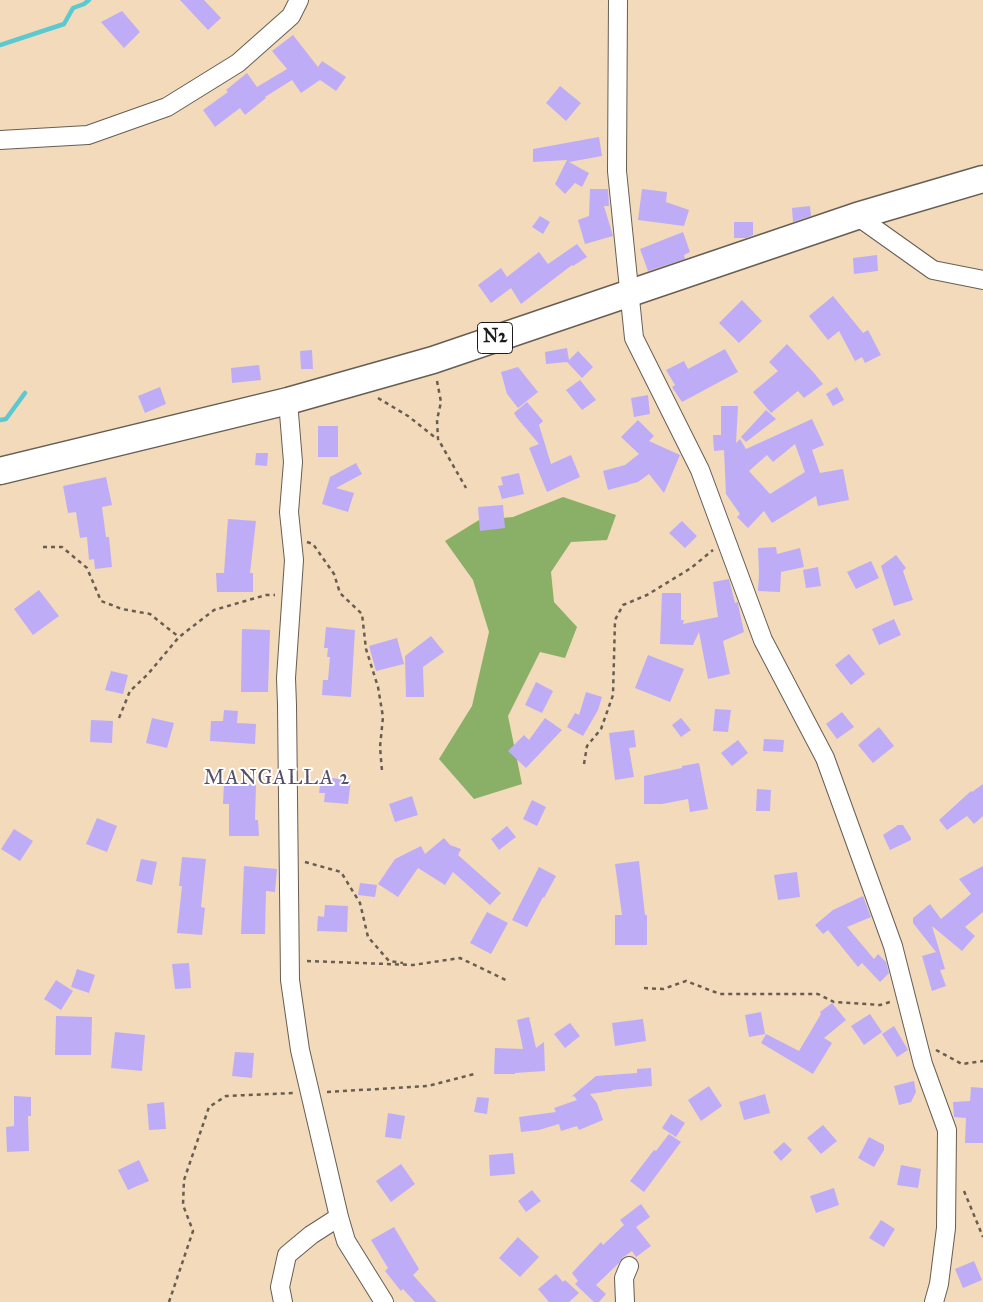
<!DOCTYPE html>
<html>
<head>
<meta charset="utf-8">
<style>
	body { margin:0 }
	canvas { display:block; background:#f2daba }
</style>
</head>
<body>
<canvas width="983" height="1302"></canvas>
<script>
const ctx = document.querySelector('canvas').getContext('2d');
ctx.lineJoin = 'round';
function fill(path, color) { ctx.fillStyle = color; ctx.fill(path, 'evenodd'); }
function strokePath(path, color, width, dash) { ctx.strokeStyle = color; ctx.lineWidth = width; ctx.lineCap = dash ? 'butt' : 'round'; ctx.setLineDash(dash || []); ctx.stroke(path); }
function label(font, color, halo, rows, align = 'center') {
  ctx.font = font + ' "IM FELL Great Primer",serif'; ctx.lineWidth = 4; ctx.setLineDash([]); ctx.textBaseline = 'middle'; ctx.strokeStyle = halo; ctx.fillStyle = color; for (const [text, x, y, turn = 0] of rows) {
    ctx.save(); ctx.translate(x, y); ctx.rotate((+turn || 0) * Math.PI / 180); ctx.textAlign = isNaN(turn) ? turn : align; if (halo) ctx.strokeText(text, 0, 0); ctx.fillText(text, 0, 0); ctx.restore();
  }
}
fill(new Path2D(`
	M563 497 616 515 607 540 571 542 551 572 554 602 577 627 565 658 540 652 508 716 522 784 474 799 439 759 472 706 489 632 473 580 445 541 479 520 513 517Z`), '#89b066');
strokePath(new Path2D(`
	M0 45 64 24 73 8 84 4 89 0
	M0 420 6 419 25 393`), '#5cc9d1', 4.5);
fill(new Path2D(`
	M180 0H204L221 18 208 30Z
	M122 11 140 32 124 48 101 22Z
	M293 35 318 67 322 61 346 77 336 91 320 80 301 93 292 80 265 97 266 98 245 115 240 108 215 127 203 110 228 92 226 90 247 73 257 87 287 69 272 51Z
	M560 86 581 103 566 121 546 103Z
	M599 137 602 156 569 162 589 173 582 187 575 183 565 194 555 184 567 160 533 162V149Z
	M590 189H608L609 206H604L613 236 585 244 578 220 589 216Z
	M642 189 667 192 666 202 689 210 684 226 638 220Z
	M810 206 811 216 793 222 792 208Z
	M540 216 550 222 543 234 532 227Z
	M734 222H753V235L746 238H734Z
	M683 232 690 252 684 255 685 259 648 271 640 249Z
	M577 244 587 257 573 266 572 265 521 304 511 288 491 303 478 285 501 268 507 277 539 252 548 264Z
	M877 255 878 271 854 274 853 258Z
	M833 296 863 333 868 330 881 355 865 363 862 357 855 361 839 331 828 340 809 316Z
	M742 300 762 321 739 343 719 323Z
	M787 344 814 373 823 384 804 398 798 391 771 413 753 392 778 371 769 362Z
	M567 348 569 360 578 351 593 367 582 378 567 362 546 364 545 352Z
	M725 349 738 372 682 402 672 387 675 385 666 370 684 361 688 369Z
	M312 350 313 369H301L300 351Z
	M259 365 261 380 232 383 231 368Z
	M518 367 538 392 518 408 507 394 501 372Z
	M580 380 596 400 582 410 566 390Z
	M160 387 166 404 145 413 138 396Z
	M837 387 844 400 833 406 826 394Z
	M648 395 650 414 634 417 631 398Z
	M527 402 543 421 539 425 551 464 571 455 580 477 547 492 529 448 539 444 517 418 514 413Z
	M721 406H738L736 443 740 439 746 449 812 419 824 445 812 450 820 473 843 469 849 500 818 506 816 496 772 523 764 511 748 528 737 517 740 514 726 494 724 450 714 451 713 435H721ZM795 444 805 472 770 494 749 471 767 455 773 462Z
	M766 410 776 419 746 442 741 437Z
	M638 420 654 436 649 441 680 455 664 493 649 474 638 482 608 490 603 471 625 465 639 454 621 437Z
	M318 426H338V457H318Z
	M256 453H268L267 466 255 465Z
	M356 463 362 474 336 488 354 493 348 512 322 504 330 477Z
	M519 473 524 494 502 499 498 486 503 485 501 477Z
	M106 477 112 505 102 507 106 537H109L112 567 95 569 94 559 89 560 87 537 80 538 76 512 68 513 63 486Z
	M503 505 505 528 480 531 478 507Z
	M228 519 256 521 250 573H253V592H217L216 573H224Z
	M682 521 697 536 685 548 669 533Z
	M776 547 777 554 800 548 804 567 781 572 780 592 758 591 759 573 758 548Z
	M896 555 906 568 903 571 913 600 894 606 881 566Z
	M871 561 879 578 856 589 847 572Z
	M818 567 821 586 806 588 803 570Z
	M729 579 735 603 738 602V604L744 632 723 641 730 674 708 679 699 632 693 645 660 644 662 593H681V620H684L683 624 718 617 713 582Z
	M39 590 59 616 33 635 14 609Z
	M894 619 901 635 879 645 872 629Z
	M326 627 355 630 351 697 322 695 323 680H328L330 657H327L328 648H324Z
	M242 629 270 630 268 692H241Z
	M431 636 444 652 423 667 424 697H406L405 656Z
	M397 638 404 664 376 671 369 646Z
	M849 654 865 674 851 685 835 665Z
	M648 655 684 669 670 702 635 688Z
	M111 671 128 675 123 694 105 690Z
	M536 682 553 691 542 713 525 705Z
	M586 692 602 697 598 710 583 736 567 727 575 713 579 715Z
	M715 709 731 710 728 732 713 731Z
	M224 710 238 711 237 723 256 724 255 744 210 741 211 721H223Z
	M842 712 854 727 837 739 826 724Z
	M152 718 174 723 167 748 146 743Z
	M545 718 562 730 526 768 508 751 524 735 529 740Z
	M681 718 691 730 681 737 672 725Z
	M91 720 113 721 112 743 90 742Z
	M879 727 894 746 873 763 858 745Z
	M634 730 636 747 629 748 634 777 615 780 609 733Z
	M764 739 784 740 783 752 763 751Z
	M738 740 748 753 732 766 721 753Z
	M699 763 708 809 690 812 688 799 662 804H644V776L682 768V766Z
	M321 777 351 780 348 804 324 802 325 793H319Z
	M224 783 256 784 255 820H258L259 836H229V804H223Z
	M983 784V816L974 824 967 816 947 830 939 820 971 791 972 792Z
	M757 789 771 790 770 811H756Z
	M412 796 418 815 395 822 389 804Z
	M532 800 546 807 537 826 523 819Z
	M97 818 117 826 107 852 86 844Z
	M898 825H903L911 838V840L890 850 883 835Z
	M507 826 516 837 499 850 491 839Z
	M14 829 33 841 20 861 1 849Z
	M444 838 450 845 461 849 458 855 501 893 490 905 453 872 445 885 418 868 398 897 378 884 395 859 421 846 425 854Z
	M182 857 206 859 201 907 205 908 202 935 177 933 182 886H179Z
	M141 859 157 862 152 885 136 881Z
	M639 861 645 915H647V945H615V915H622L615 864Z
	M244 866 277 869 275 892 266 891 265 934H241Z
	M983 866V912L965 927 975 936 962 951 932 926 945 969 940 970 946 986 932 991 922 956 936 952 913 923V918L930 904 941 919 971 894 959 879Z
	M539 867 556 876 544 898 543 897 527 927 512 920Z
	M797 872 800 897 778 900 774 875Z
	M360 883 377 885 375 897 358 895Z
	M863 896 871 917 847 927 874 959 878 954 886 962 889 973 880 982 862 963 858 967 828 930 823 934 815 925 833 910Z
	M325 905 348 906 347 932 317 931 318 916 324 917Z
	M487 912 508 923 491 954 470 943Z
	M189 963 191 988 175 989 172 964Z
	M77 969 95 975 89 993 71 987Z
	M56 980 73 991 61 1010 44 999Z
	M832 1003 846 1020 824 1038 832 1043 813 1074 761 1043 766 1034 799 1051 821 1014 820 1012Z
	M761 1012 765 1034 749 1037 745 1015Z
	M870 1014 882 1032 864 1045 851 1026Z
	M56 1016 92 1017 91 1055H55Z
	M529 1017 536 1048 544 1042 545 1071 515 1073V1074H494L495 1048 523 1049 517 1020Z
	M643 1019 646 1041 615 1046 612 1023Z
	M570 1023 580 1036 565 1048 554 1034Z
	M894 1026 908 1050 897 1057 882 1034Z
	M115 1032 145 1035 142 1071 111 1068Z
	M235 1052 254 1053 252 1078 232 1076Z
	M651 1068 652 1086 612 1090V1091L590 1094 597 1103 603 1120 579 1130 577 1126 561 1131 559 1124 539 1130 521 1132 519 1117 556 1112 554 1108 577 1100 574 1096 571 1097 596 1076 637 1073V1069Z
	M914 1081 916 1092 911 1102 899 1105 894 1086Z
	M709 1086 722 1106 701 1121 688 1100Z
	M971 1087 983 1088V1143H965L966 1118 954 1117 953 1102 970 1101Z
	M765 1094 770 1113 744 1120 739 1102Z
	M14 1096 31 1097V1116H28L29 1151 7 1152 6 1127 14 1126Z
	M477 1097 489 1098 487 1114 474 1112Z
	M164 1102 166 1129 149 1130 147 1104Z
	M388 1113 405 1116 401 1139 385 1137Z
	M671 1114 685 1123 676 1137 662 1128Z
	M823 1125 837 1141 821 1154 807 1138Z
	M669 1134 681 1142 644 1192 630 1181 654 1150 656 1151Z
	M869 1137 884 1145V1150L874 1167 858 1158Z
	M784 1142 792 1150 781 1161 773 1152Z
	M513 1153 515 1174 490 1176 489 1155Z
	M139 1160 149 1181 128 1190 118 1170Z
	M401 1164 415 1184 391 1202 376 1181Z
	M901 1165 921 1169 918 1188 897 1185Z
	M834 1188 839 1205 816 1213 810 1196Z
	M532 1190 541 1201 526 1212 518 1201Z
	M641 1204 650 1217 636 1227 651 1246 636 1257 632 1251 622 1258 619 1263 596 1285 606 1294 599 1302H594L575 1284 578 1281 572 1273 601 1242 603 1245 624 1225 620 1220Z
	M881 1220 895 1229 884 1247 869 1238Z
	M394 1227 419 1269 413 1275 437 1302H415L403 1289 401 1291 385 1271 388 1268 371 1240Z
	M518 1237 539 1257 520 1277 499 1258Z
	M974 1261 982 1280 963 1288 955 1269Z
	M556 1274 563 1282 565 1280 579 1293 569 1302H549L538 1289Z`), '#beadf6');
const minor = new Path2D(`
	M618 0 617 171 634 338 700 470 763 640 825 758 893 946 923 1064 947 1130 946 1228 939 1284 934 1302
	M0 140 88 135 167 107 238 63 291 16 299 0
	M857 216 933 270 983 280
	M288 401 293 462 289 512 294 560 286 678 287 705 290 980 300 1050 339 1217 346 1241 384 1302
	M283 1302 280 1287 287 1255 311 1235 339 1217
	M625 1302 624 1278 629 1266`);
const highway = new Path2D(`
	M0 471 288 401 433 360 857 216 983 179`);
strokePath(minor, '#675e53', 20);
strokePath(highway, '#675e53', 29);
strokePath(new Path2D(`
	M437 381 441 402 437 420 438 439 466 488
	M378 398 408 416 437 439
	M307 542 313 544 334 574 340 593 362 614 366 649 378 687 383 717 380 747 382 771
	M43 547H62L87 568 101 601 122 609 150 614 179 637
	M119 718 130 691 148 674 179 637 214 610 266 595H275
	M584 764 587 746 601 729 613 695 615 620 623 605 647 595 691 568 713 550
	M305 862 341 872 360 903 368 937 389 961 403 963
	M307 961 413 965 460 958 508 981
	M644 988 663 989 686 981 720 994H818L834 1002 880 1005 890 1002
	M936 1050 962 1064 983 1061
	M327 1092 428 1086 474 1074
	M964 1191 983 1237
	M169 1302 193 1231 183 1205 184 1180 209 1107 226 1096 294 1093`), '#675e53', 2.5, [4, 4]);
strokePath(minor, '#fff', 18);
strokePath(highway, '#fff', 26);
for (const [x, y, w] of [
	[495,338,35]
]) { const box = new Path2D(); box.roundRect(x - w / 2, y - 15.5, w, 31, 4); ctx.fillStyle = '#fff'; ctx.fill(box); strokePath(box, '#1c1c1c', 1); }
label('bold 18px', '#1c1c1c', null, [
	["N2",495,338]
]);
ctx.letterSpacing = '1px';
label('20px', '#554f68', '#fff', [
	["MANGALLA 2",277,779]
]);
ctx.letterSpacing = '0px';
</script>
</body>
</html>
